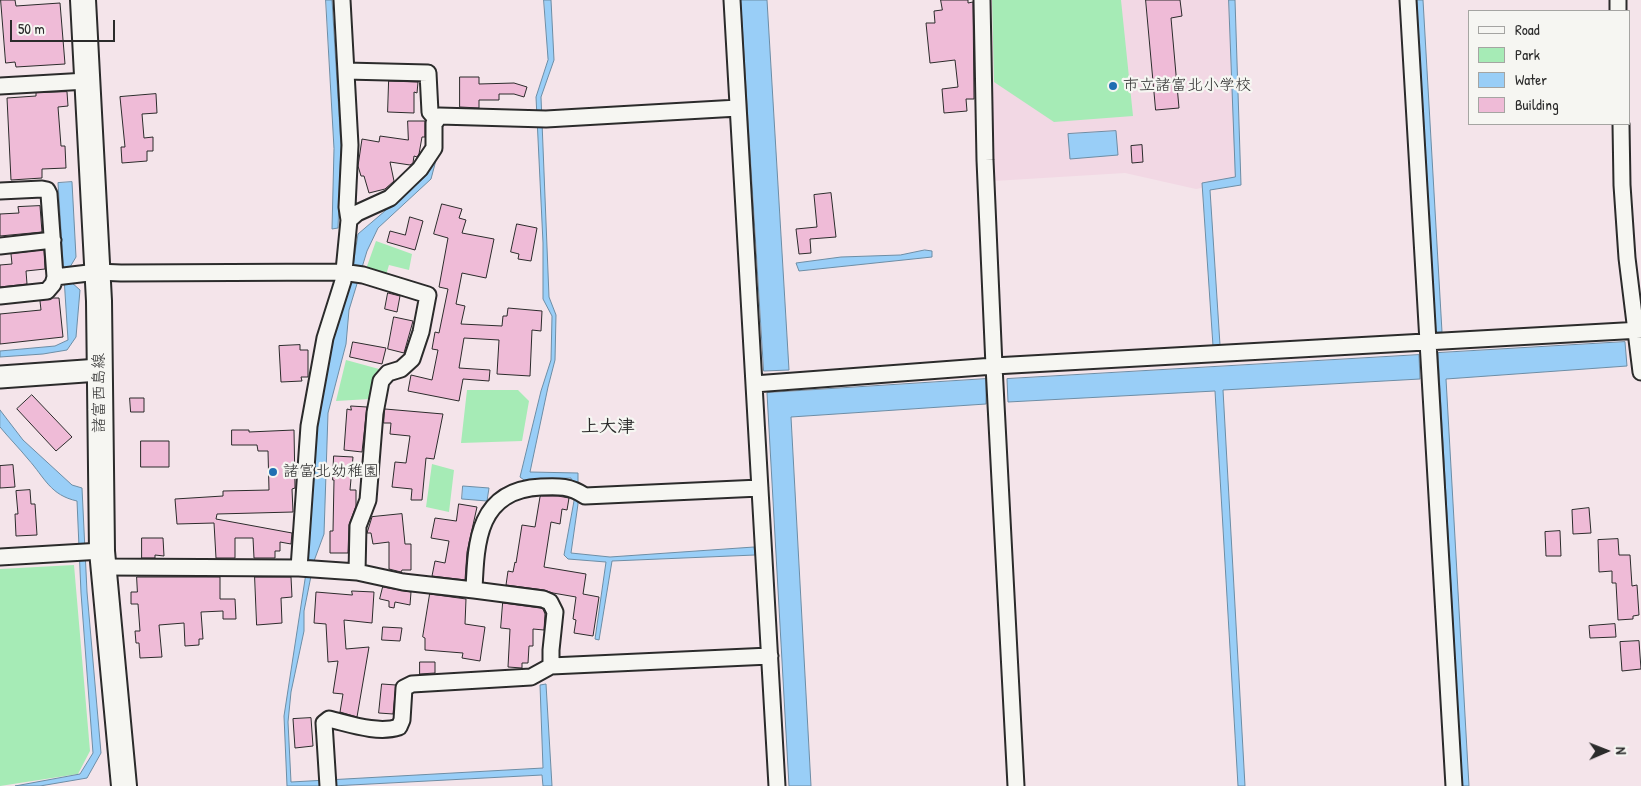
<!DOCTYPE html>
<html>
<head>
<meta charset="utf-8">
<style>
	body { margin:0 }
	#map { position:relative; width:1641px; height:786px; overflow:hidden; background:#f4e4ea; font-family:"Patrick Hand",sans-serif }
	canvas { display:block }
	.legend { position:absolute; left:1468px; top:10px; width:162px; height:115px; box-sizing:border-box; background:#f6f6f2; border:1px solid #a5a5a2; margin:0; padding:6px 9px; list-style:none; font-size:15px; color:#2b2b2b }
	.legend li { display:flex; align-items:center; gap:10px; height:25px }
	.legend b { width:25px; border:1px solid #a5a5a2 }
	.north { position:absolute; left:1581px; top:726px; width:50px; height:50px; -webkit-text-stroke:4px #f6f6f2; paint-order:stroke; rotate:89deg; font-size:14px; font-weight:700; line-height:20px; text-align:center; color:#2b2b2b }
	.north::after { content:''; display:block; margin:auto; width:18px; height:22px; background:#2b2b2b; clip-path:polygon(50% 0,100% 100%,50% 72%,0 100%) }
	.scale { position:absolute; left:10px; top:20px; width:105px; height:22px; box-sizing:border-box; border:2px solid #2b2b2b; border-top:0; padding-left:6px; font-size:15px; line-height:18px; white-space:nowrap; color:#2b2b2b; -webkit-text-stroke:4px #f6f6f2; paint-order:stroke }
</style>
</head>
<body>
<div id="map">
<canvas width="1641" height="786"></canvas>
<ul class="legend">
<li><b style="height:6px;background:#f6f6f2"></b>Road</li>
<li><b style="height:14px;background:#a6ebb6"></b>Park</li>
<li><b style="height:14px;background:#99cef7"></b>Water</li>
<li><b style="height:14px;background:#efbbd7"></b>Building</li>
</ul>
<div class="north">N</div>
<div class="scale">50 m</div>
</div>
<script>
const ctx = document.querySelector('canvas').getContext('2d');
ctx.lineJoin = 'round';
function fill(path, color) { ctx.fillStyle = color; ctx.fill(path, 'evenodd'); }
function strokePath(path, color, width, dash) { ctx.strokeStyle = color; ctx.lineWidth = width; ctx.lineCap = dash ? 'butt' : 'round'; ctx.setLineDash(dash || []); ctx.stroke(path); }
function label(font, color, halo, rows, align = 'center') {
  ctx.font = font + ' "Patrick Hand","Klee One",sans-serif'; ctx.lineWidth = 4.5; ctx.setLineDash([]); ctx.textBaseline = 'middle'; ctx.strokeStyle = halo; ctx.fillStyle = color; for (const [text, x, y, turn = 0] of rows) {
    ctx.save(); ctx.translate(x, y); ctx.rotate((+turn || 0) * Math.PI / 180); ctx.textAlign = isNaN(turn) ? turn : align; if (halo) ctx.strokeText(text, 0, 0); ctx.fillText(text, 0, 0); ctx.restore();
  }
}
fill(new Path2D(`
	M989 0H1232L1238 181 1196 189 1125 173 994 181Z`), '#f2d8e4');
fill(new Path2D(`
	M992 0H1121L1133 116 1054 122 994 82Z
	M376 241 412 254 409 270 389 265 386 275 366 269Z
	M346 360 379 369 370 399 336 401Z
	M467 390H518L529 401 522 441 461 443Z
	M432 464 454 470 449 512 426 507Z
	M74 565 90 751 78 774 0 786V569Z`), '#a6ebb6');
const water = new Path2D(`
	M326 0H332L341 147 338 228 332 229 334 149Z
	M544 0H551L554 60 541 97 549 297 556 315 555 360 548 387 530 472 578 473V504L571 553 610 557 754 547 755 555 612 561 599 640 595 639 606 562 568 559 564 555 574 501 571 478 524 480 520 477 541 391 551 360 552 316 543 299V243L536 97 548 60Z
	M741 0H767L789 370 764 371Z
	M1229 0H1235L1241 185 1210 190 1220 345 1213 346 1202 183 1235 177Z
	M1417 0H1423L1442 332H1436Z
	M1116 131 1118 155 1070 159 1068 134Z
	M433 160H436L431 179 378 228 367 251 349 310 346 344 328 413 324 534 314 561 304 611V631L291 692 288 722 291 782 543 768 540 685 546 684 552 786H543L542 775 332 786H287L284 716 308 560 306 546 313 445 331 340 351 278 358 234 427 175Z
	M72 182 76 257 70 267 71 282 80 290 76 337 67 350 43 354 0 357V351L55 346 68 340 58 183Z
	M925 250 932 251V257L799 271 796 263 841 257 900 255Z
	M1625 342 1627 366 1446 379 1469 786H1462L1438 353Z
	M1419 355 1420 379 1223 390 1245 786H1238L1215 391 1008 402 1007 379Z
	M986 379V404L791 417 811 786H789L767 393Z
	M0 410 23 440 72 485 82 488 87 592 101 753 87 778 40 786H15L80 774 93 753 81 593 77 501C50 495 45 478 28 459 19 448 9 438 0 427Z
	M463 486 489 488 487 501 462 499Z`);
fill(water, '#99cef7');
strokePath(water, '#6d8da5', 1);
const building = new Path2D(`
	M1 0H15L16 6 60 3 65 64 16 67 15 62 6 63Z
	M941 0H968V3L973 2 974 99H966L967 111 944 113 942 89 958 87 955 60 930 63 926 23H935L934 11 942 10Z
	M1146 0H1180L1182 16 1171 18 1179 108 1156 110Z
	M460 77H479V84L514 83 527 87 524 97 514 94H499V100H479V108L460 107Z
	M389 81 418 82 417 93 414 92V113L388 112Z
	M67 92 68 106 58 107 61 146H65L66 168 42 169V178L11 180 7 98 36 96V93Z
	M156 94 157 113 142 114 144 138 153 137V151H147V161L122 163 121 147H125L120 97Z
	M408 121H425V137H422L419 154 417 157 414 156 413 163 410 165 390 162 394 181 385 189 369 193 364 176H361L358 166 362 139 379 142 380 136 408 140Z
	M1142 145 1143 162 1132 163 1131 146Z
	M831 193 836 237 810 239 811 253 799 254 796 229 817 227 814 195Z
	M442 204 462 209 459 218 466 220 462 233 494 239 486 278 462 273 456 304 465 306 461 324 502 326 503 316H507L508 308 542 311 541 331 532 330 530 376 497 374 499 340 464 338 459 368 490 370 489 381 463 379 459 401 408 391 411 375 432 380 438 350 432 349 435 332 439 333 448 289 439 287 448 238 434 234Z
	M40 206 42 232 0 236V214L19 213 18 207Z
	M410 217 423 221 415 250 387 242 390 231 405 235Z
	M517 224 537 228 531 261 518 259 519 254 511 252Z
	M44 250 45 269 26 271 27 284 0 287V265L12 264 11 254Z
	M388 293 400 296 397 312 385 309Z
	M52 298H59L63 337 0 344V314L41 310 40 301Z
	M394 317 413 321 404 353 388 349Z
	M353 342 386 348 382 364 350 357Z
	M300 345V350H308V377H301L302 381 281 382 279 346Z
	M32 395 72 437 56 451 17 409Z
	M130 398H144V412H131Z
	M351 406 367 407 362 452 344 450 347 409 351 410Z
	M385 409 443 414 434 459 426 458 422 500H411L412 489 392 487 395 462 406 463 410 436 390 434 391 423H384Z
	M232 430H249V432L294 430 295 486V488L292 489 293 512 217 514 216 519 292 533 291 544 280 542V551H275V558H254L253 538H235V558H216L214 523 177 524 175 499 223 496V491L269 490 268 451H258L257 445H232Z
	M141 441H169V467H141Z
	M334 456 353 457 350 490H356V506L349 525 348 553H330V531H333L334 480H333Z
	M13 465 15 487 0 488V466Z
	M30 490 31 504H35L37 535 16 536 15 514H18L16 491Z
	M542 496H558L569 498 567 510 562 509 560 524 551 522 544 567 586 574 583 594 599 597 593 636 574 633 576 620 573 619 576 597 553 593 544 590 506 585 508 571 513 572 515 562 516 563 522 525 535 527 540 497Z
	M459 504 477 507 467 552 465 580 432 576 435 561 445 563 449 541 431 538 435 518 456 521Z
	M1589 508 1591 533 1573 534 1572 510Z
	M402 514 405 544H411V570H402L401 572 389 569V542L373 544 371 533H367L372 517Z
	M1560 531 1561 556H1546L1545 532Z
	M142 538H163L164 556 155 555V558H142Z
	M1618 539 1619 555H1630L1632 586 1637 585 1639 615 1633 616V619L1618 620 1616 583H1612V571L1599 572 1598 540Z
	M137 577H220V599H235L236 619H223V611L201 612 203 639H199V645L185 646 184 623 159 625 162 657 140 658 139 643H136L135 631H140L138 604H131V592H137Z
	M255 577H291L292 597 281 598 282 623 257 625Z
	M383 587 411 592 410 605 395 602 394 608 389 607V601L380 599Z
	M352 591 374 592 372 623 344 620 346 649 369 647 357 717 340 712 343 694 333 693 338 661 328 662 326 624 314 623 316 592 352 595Z
	M430 594 466 599 465 624 485 627 480 661 462 658 463 653 425 650V638L423 637Z
	M503 603 540 608 543 609 545 614 544 630 533 629V646H529L528 663H522V668L508 667 510 629 501 628Z
	M1615 624 1616 637 1590 638 1589 626Z
	M383 627 402 628 400 641 382 640Z
	M1639 641 1641 669 1622 671 1620 642Z
	M420 662H435V673L420 674Z
	M382 684 396 685 393 714 379 713Z
	M311 718 313 746 295 748 293 719Z`);
fill(building, '#efbbd7');
strokePath(building, '#2b2b2b', 1);
const street = new Path2D(`
	M732 0 777 786
	M982 0 985 160 994 366 1016 786
	M1408 0 1454 786
	M1618 0V11
	M346 71 428 73 430 112 437 120
	M0 86 87 81
	M1621 124 1622 185 1627 258 1641 372
	M0 191 42 189 47 190 49 194 55 277 53 284 47 291 0 296
	M349 220 357 213 390 198 420 169 434 148V123L439 116 546 119 738 108
	M0 246 53 240
	M55 277 97 272 121 273 342 272 363 275 428 295 421 332 412 359 401 369 388 373 381 381 375 413 368 500 358 526 357 572 299 568 104 567
	M754 384 994 366 1641 330
	M0 557 102 551
	M299 568 309 426 325 338 343 281 349 220 347 207 350 145 342 0
	M357 572 403 582 474 590 543 599 550 602 555 612 551 650V666
	M474 590C476 541 478 490 541 487 559 486 570 486 585 496L760 488
	M328 786 324 723 329 719C350 724 378 734 399 727L402 720 404 688 412 684 531 677 551 666 770 656`);
const secondary = new Path2D(`
	M0 377 99 370`);
const primary = new Path2D(`
	M83 0 99 301 102 551 124 786`);
strokePath(street, '#2b2b2b', 19);
strokePath(secondary, '#2b2b2b', 25);
strokePath(primary, '#2b2b2b', 28);
strokePath(street, '#f6f6f2', 15);
strokePath(secondary, '#f6f6f2', 21);
strokePath(primary, '#f6f6f2', 24);
for (const [x, y, r, color] of [
	[1113,86,5,"#1f6fb2"],
	[273,472,5,"#1f6fb2"]
]) { const dot = new Path2D(); dot.arc(x, y, r, 0, 2 * Math.PI); ctx.fillStyle = color; ctx.fill(dot); strokePath(dot, '#f6f6f2', 2); }
label('16px', '#2b2b2b', '#f6f6f2', [
	["市立諸富北小学校",1123,86],
	["諸富北幼稚園",283,472]
], 'left');
label('16px', '#2b2b2b', '#f6f6f2', [
	["諸富西島線",100,393,-90]
]);
label('bold 18px', '#2b2b2b', '#f6f6f2', [
	["上大津",608,427]
]);
</script>
</body>
</html>
